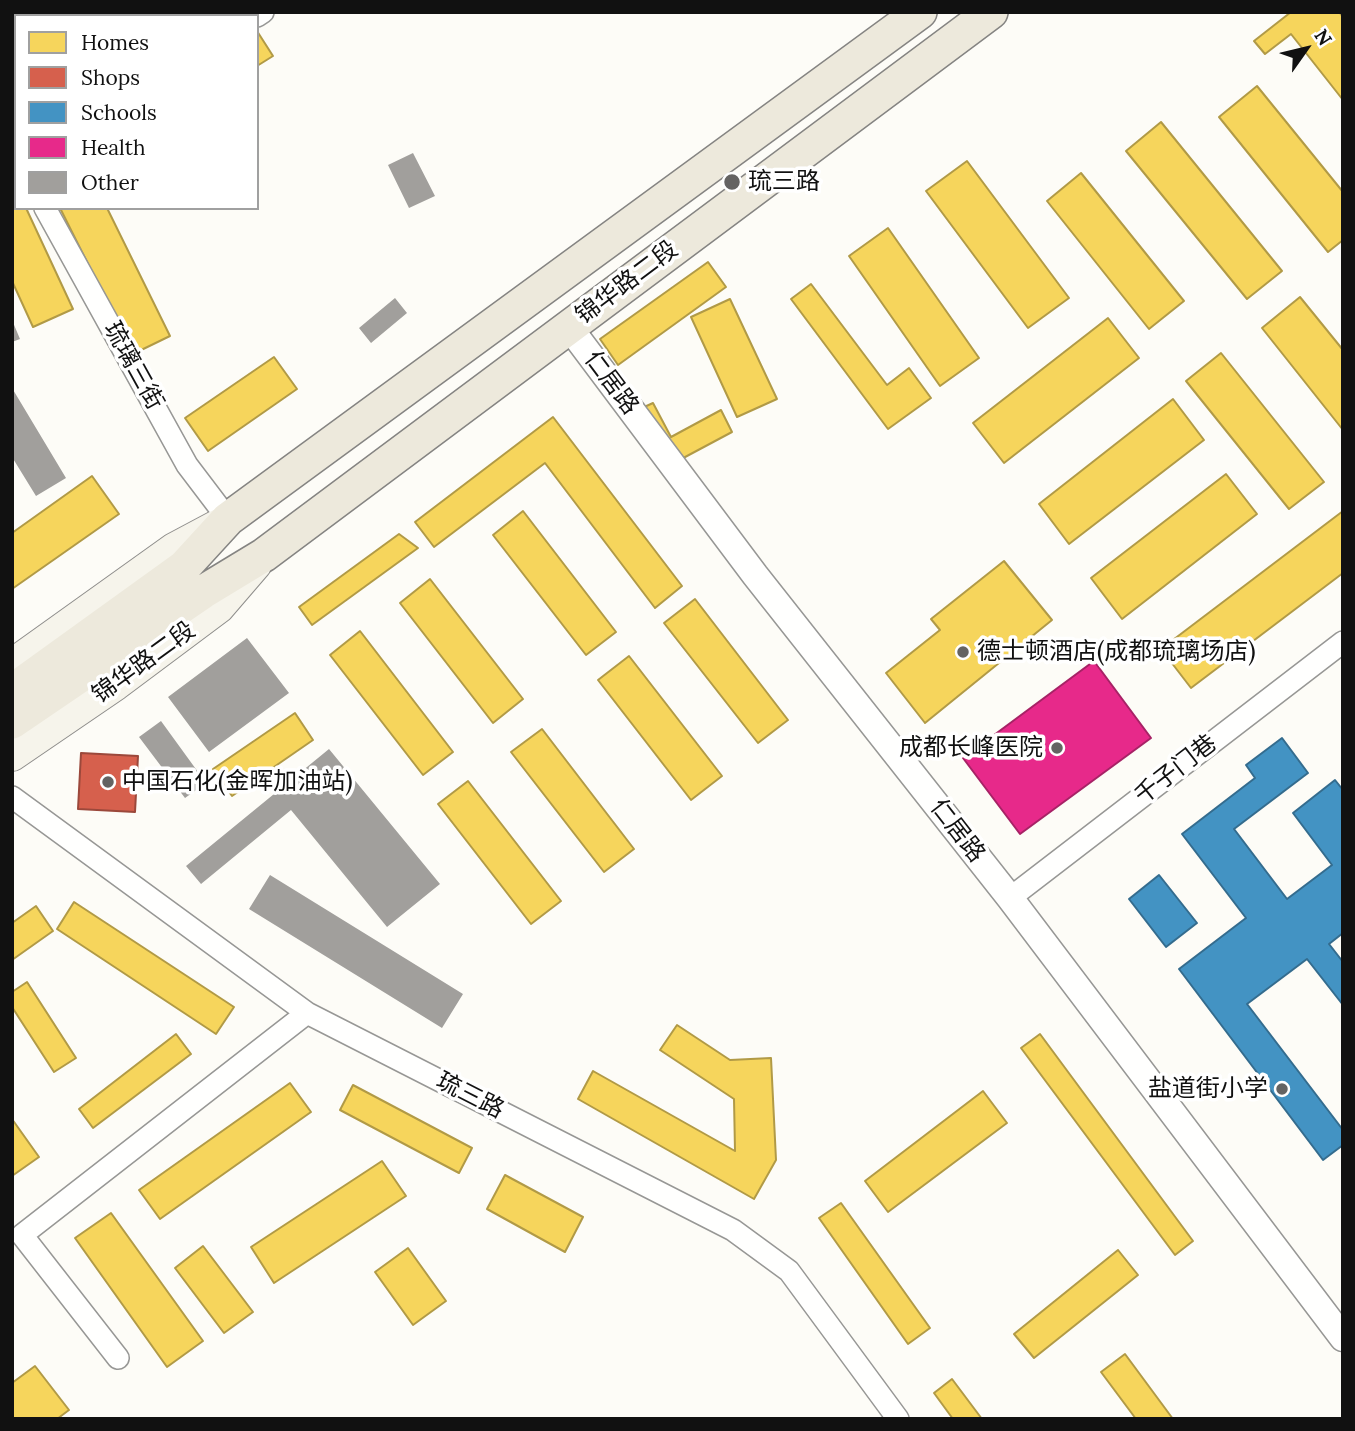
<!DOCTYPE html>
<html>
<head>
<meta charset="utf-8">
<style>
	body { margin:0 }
	#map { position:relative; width:1355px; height:1431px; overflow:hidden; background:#fdfcf7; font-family:Lora,serif }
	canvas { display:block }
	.frame { position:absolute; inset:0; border:14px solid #111; pointer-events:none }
	.legend { position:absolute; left:14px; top:14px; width:245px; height:196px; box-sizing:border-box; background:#fff; border:2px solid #a0a0a0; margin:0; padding:9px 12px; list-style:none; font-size:21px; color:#111 }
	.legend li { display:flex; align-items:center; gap:14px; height:35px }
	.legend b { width:35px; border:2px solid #a0a0a0 }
	.north { position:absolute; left:1271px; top:14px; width:70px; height:70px; -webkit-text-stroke:5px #fff; paint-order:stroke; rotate:56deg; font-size:19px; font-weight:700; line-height:28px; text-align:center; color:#111 }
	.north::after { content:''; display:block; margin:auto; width:24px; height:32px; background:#111; clip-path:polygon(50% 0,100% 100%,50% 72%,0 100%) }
</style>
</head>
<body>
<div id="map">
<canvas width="1355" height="1431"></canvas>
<div class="frame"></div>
<ul class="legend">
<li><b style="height:19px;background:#f6d55c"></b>Homes</li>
<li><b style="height:19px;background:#d6604d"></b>Shops</li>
<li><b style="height:19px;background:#4393c3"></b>Schools</li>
<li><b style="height:19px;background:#e7298a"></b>Health</li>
<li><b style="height:19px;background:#a19f9c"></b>Other</li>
</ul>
<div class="north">N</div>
</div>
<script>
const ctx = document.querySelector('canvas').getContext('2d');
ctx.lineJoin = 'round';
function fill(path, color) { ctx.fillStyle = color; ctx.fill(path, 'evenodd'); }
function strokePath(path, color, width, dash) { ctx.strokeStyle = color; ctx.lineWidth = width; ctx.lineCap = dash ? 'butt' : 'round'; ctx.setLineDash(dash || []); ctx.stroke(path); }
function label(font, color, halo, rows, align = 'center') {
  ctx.font = font + ' Lora,"Noto Sans SC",serif'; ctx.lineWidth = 7; ctx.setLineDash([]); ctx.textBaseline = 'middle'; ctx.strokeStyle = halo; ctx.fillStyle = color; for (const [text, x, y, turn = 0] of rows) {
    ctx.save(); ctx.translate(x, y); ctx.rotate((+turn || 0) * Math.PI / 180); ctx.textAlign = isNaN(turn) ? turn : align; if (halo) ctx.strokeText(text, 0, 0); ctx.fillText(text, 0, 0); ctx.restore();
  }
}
const homes = new Path2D(`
	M113 12H190L184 16H107Z
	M1291 12H1339L1343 17V100L1291 34 1265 54 1254 41Z
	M257 31 273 56 257 66Z
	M12 54 16 61V97L12 98Z
	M1257 86 1343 192V240L1328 252 1219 117Z
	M1161 122 1282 271 1247 299 1126 151Z
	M967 161 1069 298 1028 328 926 191Z
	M1081 173 1184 301 1149 329 1047 201Z
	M13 180 16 186V208H26L73 309 33 327 12 281Z
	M60 208H107L170 336 133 354Z
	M888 228 979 358 940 386 849 256Z
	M708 262 726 287 618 365 600 339Z
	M811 284 887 385 909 368 931 398 888 429 791 299Z
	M1300 297 1343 350V430L1262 328Z
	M730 299 777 399 737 417 691 317Z
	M1108 318 1139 358 1004 463 973 423Z
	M1221 353 1324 482 1289 509 1186 381Z
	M274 357 297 389 208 451 185 418Z
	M1173 399 1204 440 1069 544 1039 504Z
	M653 403 671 437 721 410 732 432 672 464 642 408Z
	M553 417 682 586 655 608 545 463 434 547 415 522Z
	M1226 474 1257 514 1122 619 1091 578Z
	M92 476 119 514 12 589V533Z
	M523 511 616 632 586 655 493 535Z
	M1343 511V573L1191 688 1161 649Z
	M399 534 418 548 312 625 299 607Z
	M1004 561 1052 620 925 723 886 673 940 630 931 619Z
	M430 579 523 699 493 723 400 603Z
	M695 599 788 720 758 743 664 623Z
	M360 631 453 752 423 775 330 655Z
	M629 656 722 776 691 800 598 680Z
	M295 713 313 740 232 796 213 769Z
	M542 729 634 849 604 872 511 752Z
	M468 781 561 901 531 924 438 804Z
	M74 902 234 1007 216 1034 57 929Z
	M36 906 53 931 12 960V923Z
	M27 982 76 1058 54 1072 12 1007V992Z
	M677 1025 730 1060 771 1058 776 1160 754 1199 578 1099 593 1071 735 1151 734 1099 660 1050Z
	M176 1034 191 1054 93 1128 79 1109Z
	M1040 1034 1193 1241 1175 1255 1021 1048Z
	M290 1083 311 1112 160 1219 139 1190Z
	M353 1085 472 1148 459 1173 340 1110Z
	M983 1091 1007 1123 888 1212 865 1181Z
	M12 1119 39 1157 12 1176Z
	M382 1161 406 1196 274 1283 251 1247Z
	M505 1175 583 1217 565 1252 487 1209Z
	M841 1203 930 1328 908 1344 819 1218Z
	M111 1213 203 1341 167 1367 75 1238Z
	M203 1246 253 1312 224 1333 175 1268Z
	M408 1248 446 1301 413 1325 375 1272Z
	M1118 1250 1138 1275 1034 1358 1014 1334Z
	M1125 1354 1173 1419H1136L1101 1372Z
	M35 1366 69 1410 57 1419H12V1383Z
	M952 1379 982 1419H953L934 1393Z`);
fill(homes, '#f6d55c');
strokePath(homes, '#b19a46', 2);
const shops = new Path2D(`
	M81 753 138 756 135 812 78 809Z`);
fill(shops, '#d6604d');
strokePath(shops, '#9b483b', 2);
const schools = new Path2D(`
	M1282 738 1308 773 1234 829 1287 899 1332 865 1293 813 1335 780 1343 790V933L1329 944 1343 962V1005L1307 959 1247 1004 1343 1130V1145L1323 1160 1179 969 1246 918 1182 834 1255 778 1246 765Z
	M1159 875 1197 923 1166 947 1129 899Z`);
fill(schools, '#4393c3');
strokePath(schools, '#346c8e', 2);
const health = new Path2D(`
	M1094 661 1151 738 1020 834 963 758Z`);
fill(health, '#e7298a');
strokePath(health, '#a72266', 2);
fill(new Path2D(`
	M413 153 435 196 409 208 388 165Z
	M395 298 407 313 371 343 359 328Z
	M12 320 20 339 12 342Z
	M12 388 66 478 36 496 12 457Z
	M247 638 289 693 209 752 168 697Z
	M161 721 206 783 185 798 139 737Z
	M329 749 440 884 387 927 291 810 201 884 186 866Z
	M270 875 463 994 442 1028 249 909Z`), '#a19f9c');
const minor = new Path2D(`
	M257 16 263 12
	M12 149 16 155
	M45 208 187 465 228 519
	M12 797 307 1013 733 1230 789 1271 898 1419
	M1010 898 1343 642
	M118 1358 22 1235 307 1013`);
const tertiary = new Path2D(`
	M569 327 755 575 1010 898 1343 1338`);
const secondary = new Path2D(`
	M12 664 174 548 219 524
	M12 756 116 685 219 608 256 565`);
const primary = new Path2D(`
	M12 691 184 567 228 519 920 12
	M12 722 203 592 264 555 991 12`);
strokePath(minor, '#979795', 24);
strokePath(tertiary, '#979795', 29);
strokePath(secondary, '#8e8d8b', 32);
strokePath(primary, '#858482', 36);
strokePath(minor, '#fffffe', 21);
strokePath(tertiary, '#fffffe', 26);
strokePath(secondary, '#f6f4eb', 30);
strokePath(primary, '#ede9dc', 33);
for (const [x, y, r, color] of [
	[732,182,9,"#646362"],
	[963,652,7,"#646362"],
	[1057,748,7,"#646362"],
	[108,782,7,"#646362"],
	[1282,1089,7,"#646362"]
]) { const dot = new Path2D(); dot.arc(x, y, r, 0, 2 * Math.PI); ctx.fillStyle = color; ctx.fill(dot); strokePath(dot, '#fff', 2.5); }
label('24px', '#111', '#fff', [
	["琉三路",748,182],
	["德士顿酒店(成都琉璃场店)",977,652],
	["成都长峰医院",1043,748,"right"],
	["中国石化(金晖加油站)",122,782],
	["盐道街小学",1268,1089,"right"]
], 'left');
label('24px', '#111', '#fff', [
	["锦华路二段",627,283,-37],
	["琉璃三街",133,366,61],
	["仁居路",611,383,53],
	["锦华路二段",144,663,-36],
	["千子门巷",1176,770,-38],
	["仁居路",957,831,52],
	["琉三路",470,1096,27]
]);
</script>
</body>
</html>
